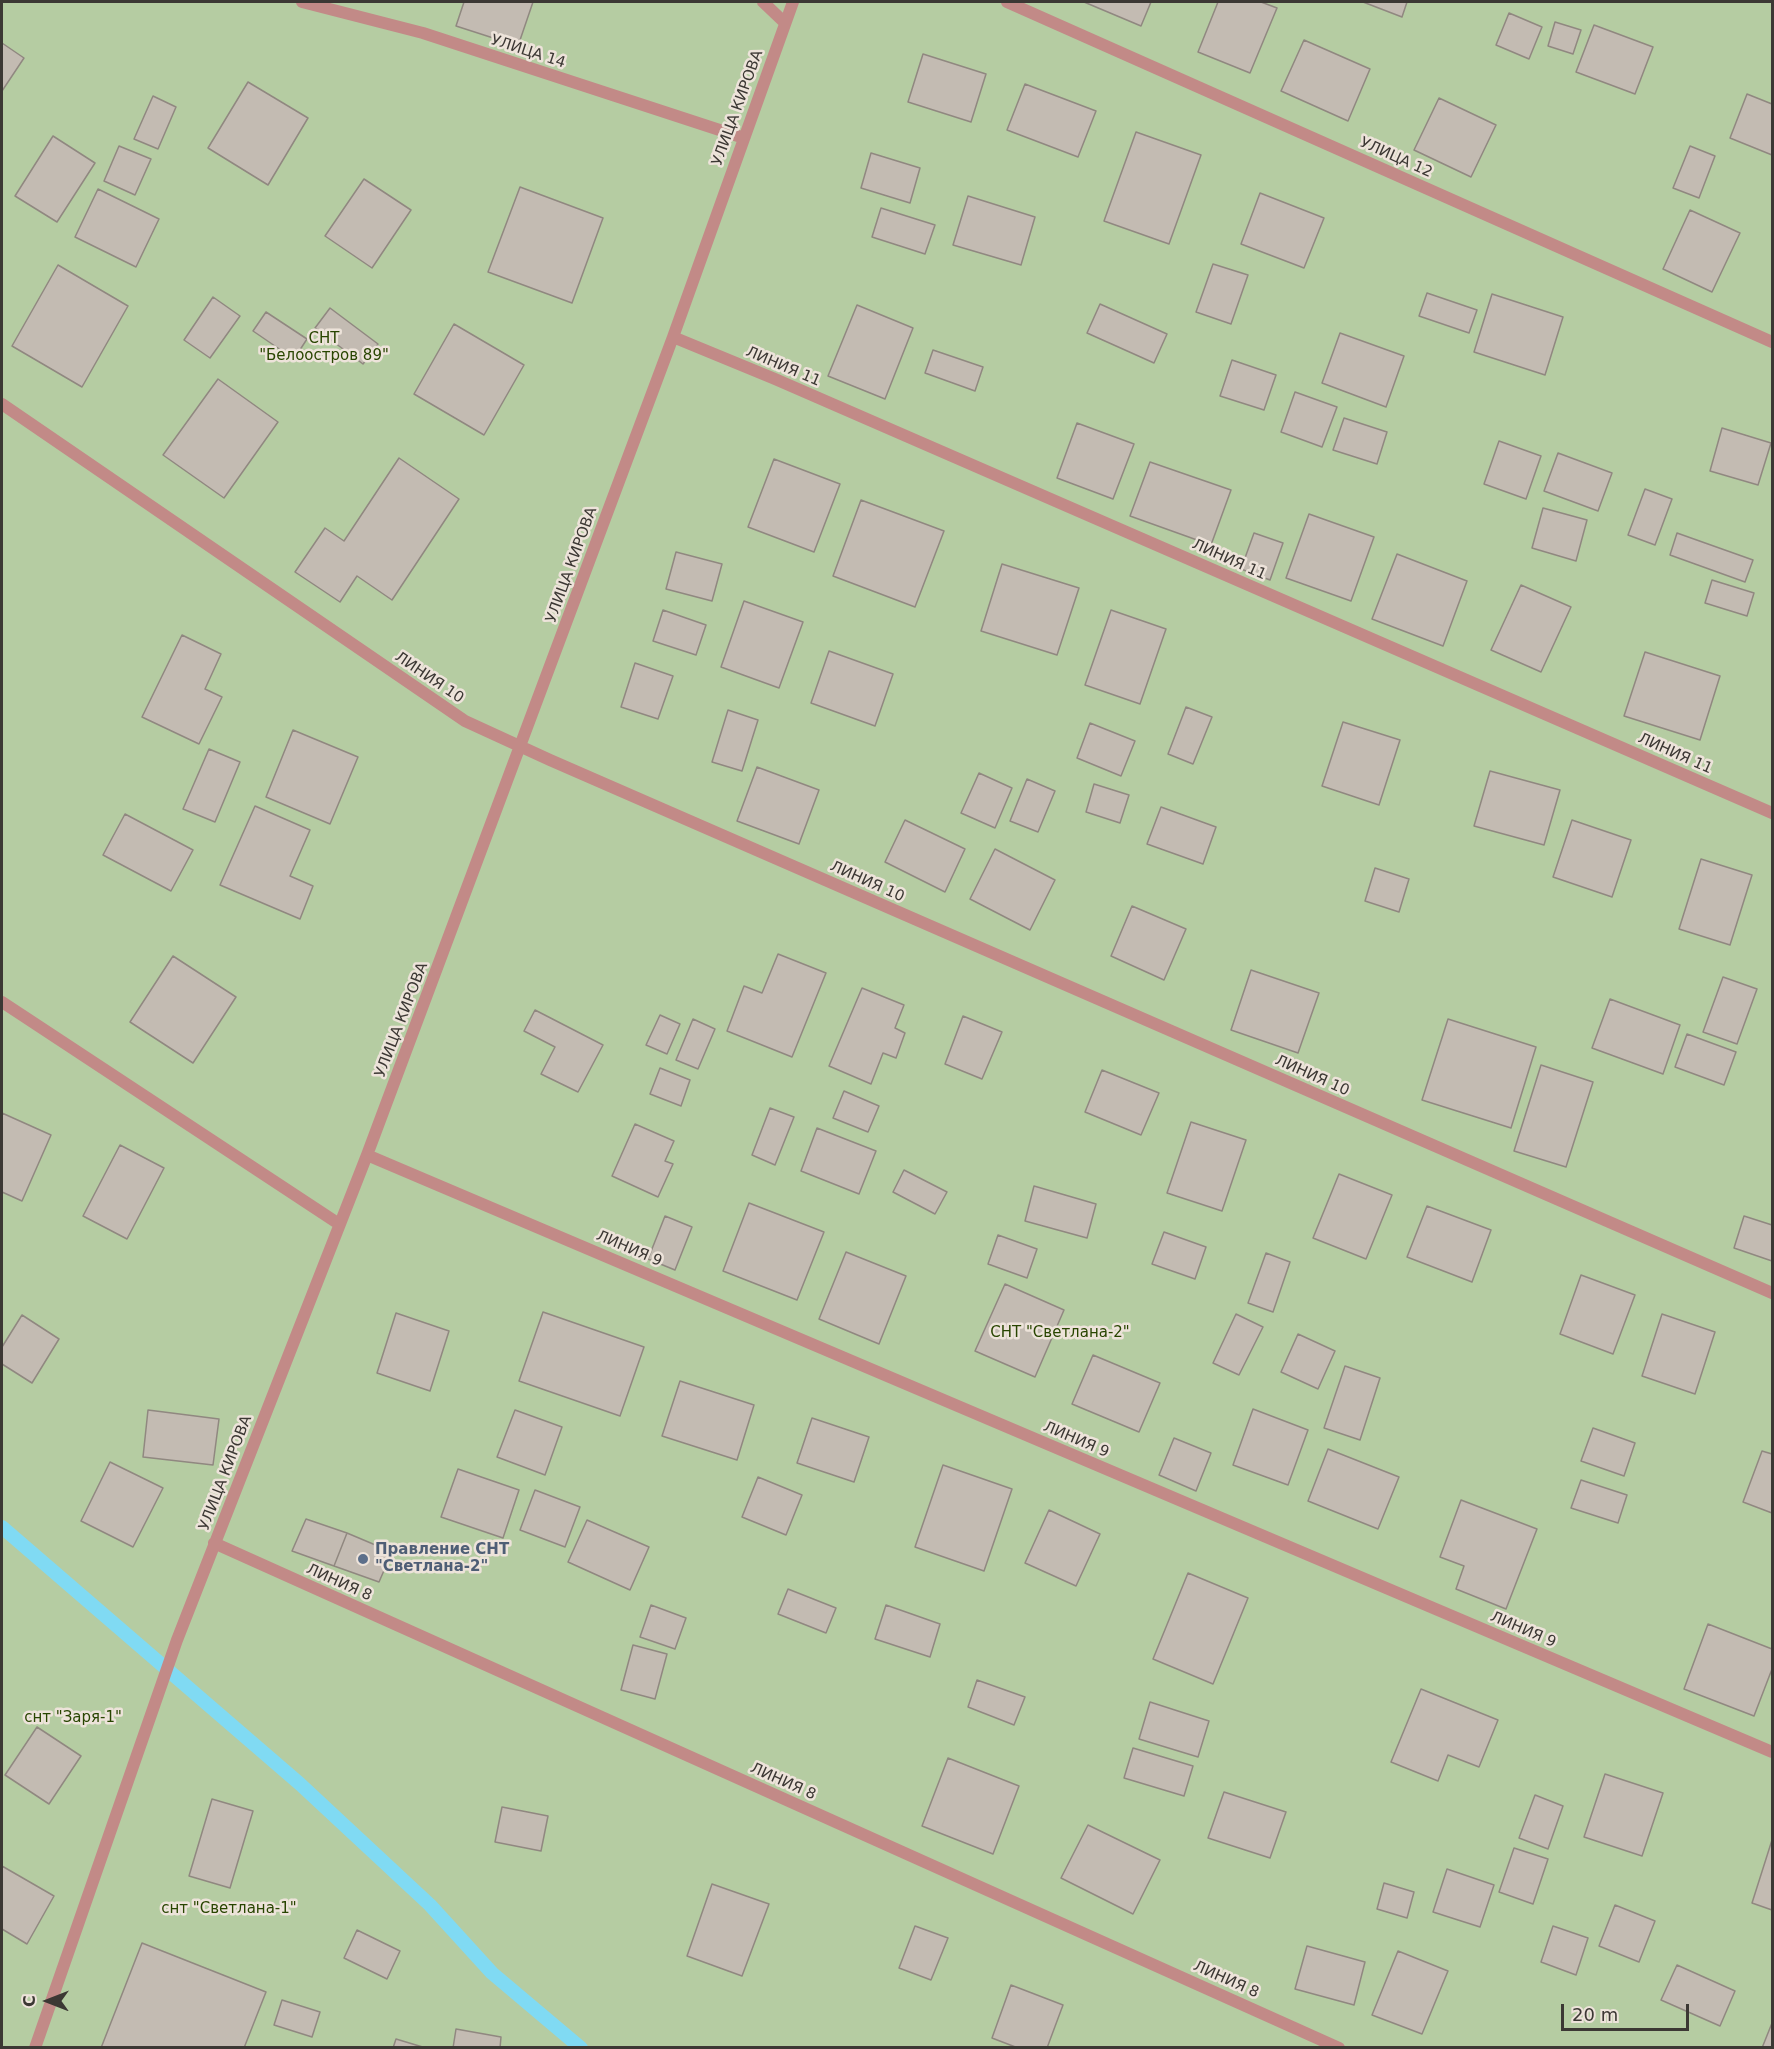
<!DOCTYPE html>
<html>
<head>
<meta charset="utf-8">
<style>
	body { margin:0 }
	#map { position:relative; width:1774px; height:2049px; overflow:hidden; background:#ede3da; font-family:"DejaVu Sans",sans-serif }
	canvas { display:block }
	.frame { position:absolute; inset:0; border:3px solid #3c3834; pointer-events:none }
	.north { position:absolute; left:18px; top:1971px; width:60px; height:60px; -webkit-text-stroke:4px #ede3da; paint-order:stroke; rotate:270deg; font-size:16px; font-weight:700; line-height:24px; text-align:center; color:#3c3834 }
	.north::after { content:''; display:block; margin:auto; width:21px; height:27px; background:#3c3834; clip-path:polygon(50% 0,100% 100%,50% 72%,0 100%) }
	.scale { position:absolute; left:1561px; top:2004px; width:128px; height:27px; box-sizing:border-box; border:3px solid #3c3834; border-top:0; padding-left:8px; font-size:18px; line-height:21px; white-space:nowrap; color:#3c3834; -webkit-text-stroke:4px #ede3da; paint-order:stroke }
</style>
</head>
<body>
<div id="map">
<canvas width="1774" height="2049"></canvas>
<div class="frame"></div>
<div class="north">С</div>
<div class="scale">20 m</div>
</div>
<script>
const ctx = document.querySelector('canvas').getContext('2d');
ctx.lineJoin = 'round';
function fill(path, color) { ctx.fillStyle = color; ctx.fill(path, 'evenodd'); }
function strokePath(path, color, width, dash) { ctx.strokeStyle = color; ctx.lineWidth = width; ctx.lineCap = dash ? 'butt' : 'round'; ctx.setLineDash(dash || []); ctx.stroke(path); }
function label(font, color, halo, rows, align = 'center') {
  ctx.font = font + ' "DejaVu Sans",sans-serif'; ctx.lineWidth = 5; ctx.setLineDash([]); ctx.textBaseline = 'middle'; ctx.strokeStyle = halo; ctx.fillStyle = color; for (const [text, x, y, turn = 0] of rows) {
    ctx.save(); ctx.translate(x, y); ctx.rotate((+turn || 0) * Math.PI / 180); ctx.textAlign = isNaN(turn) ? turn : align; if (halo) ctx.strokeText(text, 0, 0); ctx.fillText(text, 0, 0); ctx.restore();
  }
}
fill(new Path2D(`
	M2 2H1772V2047H2Z`), '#b5cca2');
strokePath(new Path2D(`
	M2 1527 300 1784 430 1905 492 1973 581 2048`), '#80daf3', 14);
const building = new Path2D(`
	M464 2H533L518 46 456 26Z
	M1084 2H1151L1141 26Z
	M1218 2H1261L1277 8 1250 73 1198 52Z
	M1363 2H1407L1402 17Z
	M1509 13 1542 27 1529 59 1496 45Z
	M1555 22 1581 30 1573 54 1548 46Z
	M1594 25 1653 47 1635 94 1576 72Z
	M1304 40 1370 69 1348 121 1281 91Z
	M2 43 24 58 2 91Z
	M923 54 986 74 971 122 908 102Z
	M248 82 308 118 268 185 208 148Z
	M1025 84 1096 111 1078 157 1007 130Z
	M1747 94 1772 104V155L1730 138Z
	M153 96 176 107 158 149 134 139Z
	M1439 98 1496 125 1471 177 1414 150Z
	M1136 132 1201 155 1169 244 1104 221Z
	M53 136 95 163 57 222 15 196Z
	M119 146 151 159 135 195 104 181Z
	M1690 146 1715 156 1699 198 1673 188Z
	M871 153 920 168 910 203 861 188Z
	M364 179 411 210 372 268 325 236Z
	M520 187 603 218 572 303 488 272Z
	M98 189 159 219 136 267 75 237Z
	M1260 193 1324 218 1304 268 1241 244Z
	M968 196 1035 217 1021 265 953 245Z
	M881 208 935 225 925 254 872 237Z
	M1690 210 1740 233 1712 292 1663 269Z
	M1213 264 1248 275 1231 324 1196 312Z
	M58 265 128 306 82 387 12 346Z
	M1427 293 1477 310 1469 333 1419 316Z
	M1492 294 1563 317 1545 375 1474 352Z
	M213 297 240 316 210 358 184 340Z
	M1100 304 1167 334 1154 363 1087 333Z
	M857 305 913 328 885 399 828 376Z
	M330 308 378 344 363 364 315 328Z
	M266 312 307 339 294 359 253 331Z
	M454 324 524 365 484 435 414 394Z
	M1340 333 1404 356 1386 407 1322 383Z
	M933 350 983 367 975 391 925 373Z
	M1232 360 1276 375 1264 410 1220 396Z
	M218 379 278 422 224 498 163 455Z
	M1295 392 1337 407 1322 447 1281 432Z
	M1344 418 1387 432 1377 464 1333 450Z
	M1077 423 1134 444 1113 499 1057 478Z
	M1722 428 1771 443 1758 485 1710 471Z
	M1499 441 1541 456 1526 499 1484 484Z
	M1558 453 1612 473 1598 511 1544 491Z
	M399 458 459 499 392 600 357 576 340 602 295 572 325 528 344 541Z
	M774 459 840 484 814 552 748 527Z
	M1150 462 1231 490 1211 545 1130 516Z
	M1645 489 1672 499 1655 545 1628 535Z
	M861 500 944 531 915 607 833 576Z
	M1543 508 1587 520 1576 561 1532 548Z
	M1309 514 1374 537 1351 601 1286 578Z
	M1254 533 1283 543 1270 580 1241 569Z
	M1677 533 1753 560 1745 582 1670 555Z
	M676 552 722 564 712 601 666 589Z
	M1397 554 1467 581 1443 646 1372 619Z
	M1002 564 1079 588 1057 655 981 631Z
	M1712 580 1754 593 1747 616 1705 603Z
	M1521 585 1571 607 1541 672 1491 650Z
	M744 601 803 622 779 688 721 667Z
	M663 610 706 625 696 655 653 641Z
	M1111 610 1166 629 1140 704 1085 685Z
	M182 635 221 654 205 689 222 697 199 744 142 717Z
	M829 651 893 674 875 726 811 703Z
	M1645 652 1720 676 1700 740 1624 716Z
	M635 663 673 676 658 719 621 707Z
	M1186 707 1212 717 1193 764 1168 754Z
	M728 710 758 720 742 771 712 762Z
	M1343 722 1400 740 1379 805 1322 786Z
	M1090 723 1135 741 1121 776 1077 758Z
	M293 730 358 757 330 824 266 797Z
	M209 749 240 762 215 822 183 809Z
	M757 767 819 790 799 844 737 821Z
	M1490 771 1560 790 1544 845 1474 826Z
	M979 773 1012 788 995 828 961 813Z
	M1027 779 1055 791 1038 832 1010 821Z
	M1094 784 1129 795 1120 823 1086 812Z
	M255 806 310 830 290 876 313 886 300 919 220 885Z
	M1161 807 1216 827 1203 864 1147 844Z
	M125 814 193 850 171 891 103 855Z
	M905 820 965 849 945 892 885 862Z
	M1572 820 1631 840 1612 897 1553 877Z
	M995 849 1055 880 1030 930 970 899Z
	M1701 859 1752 875 1730 945 1679 929Z
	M1375 868 1409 879 1399 912 1365 901Z
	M1132 906 1186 929 1164 980 1111 956Z
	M778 954 826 973 792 1057 727 1031 744 986 762 993Z
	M173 956 236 997 193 1063 130 1022Z
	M1251 970 1319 993 1298 1053 1231 1030Z
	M1723 977 1757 989 1737 1044 1703 1032Z
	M862 988 904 1005 895 1028 905 1033 896 1058 883 1053 871 1084 829 1066Z
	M1610 999 1680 1025 1663 1074 1592 1048Z
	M535 1010 603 1045 578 1092 541 1074 555 1047 524 1031Z
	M660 1015 680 1024 667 1054 646 1045Z
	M963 1016 1002 1032 982 1079 945 1064Z
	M693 1019 715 1029 698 1069 676 1060Z
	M1448 1019 1536 1047 1511 1128 1422 1100Z
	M1687 1034 1736 1052 1724 1085 1675 1067Z
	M1541 1065 1593 1082 1566 1167 1514 1151Z
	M660 1068 690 1080 681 1106 650 1094Z
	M1102 1070 1159 1093 1141 1135 1085 1112Z
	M844 1091 879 1106 868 1132 833 1118Z
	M770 1108 794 1117 775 1165 752 1155Z
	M2 1113 51 1135 22 1201 2 1192Z
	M1191 1122 1246 1140 1222 1211 1167 1193Z
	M635 1124 674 1141 665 1161 673 1164 658 1197 612 1176Z
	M817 1128 876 1151 859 1194 801 1171Z
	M120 1145 164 1168 127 1239 83 1216Z
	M904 1170 947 1192 935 1214 893 1192Z
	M1339 1174 1392 1195 1366 1259 1313 1238Z
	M1034 1186 1096 1204 1087 1238 1025 1221Z
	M749 1203 824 1232 797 1300 723 1271Z
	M1427 1206 1491 1230 1472 1282 1407 1257Z
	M665 1216 692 1227 675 1270 648 1259Z
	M1744 1216 1772 1225V1261L1734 1248Z
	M1164 1232 1206 1247 1195 1279 1152 1264Z
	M998 1235 1037 1249 1027 1278 988 1264Z
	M846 1252 906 1276 879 1344 819 1319Z
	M1266 1253 1290 1262 1273 1312 1248 1303Z
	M1581 1275 1635 1295 1613 1354 1560 1334Z
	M1005 1284 1064 1310 1035 1377 975 1351Z
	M543 1312 644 1347 620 1416 519 1381Z
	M396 1313 449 1331 430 1391 377 1373Z
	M1236 1314 1263 1327 1239 1375 1213 1363Z
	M1662 1314 1715 1332 1695 1394 1642 1376Z
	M22 1315 59 1339 32 1383 2 1364V1347Z
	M1298 1334 1335 1351 1318 1389 1281 1372Z
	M1093 1355 1160 1383 1139 1432 1072 1404Z
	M1345 1366 1380 1378 1360 1440 1324 1428Z
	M680 1381 754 1405 737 1460 662 1436Z
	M1253 1409 1308 1430 1288 1485 1233 1465Z
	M148 1410 219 1419 213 1465 143 1457Z
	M515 1410 562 1427 545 1475 497 1457Z
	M812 1418 869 1437 854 1482 797 1463Z
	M1593 1428 1635 1443 1624 1476 1581 1461Z
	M1174 1438 1211 1453 1196 1491 1159 1475Z
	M1328 1449 1399 1477 1378 1529 1308 1501Z
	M1762 1451 1772 1454V1513L1743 1502Z
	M110 1462 163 1488 133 1547 81 1521Z
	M943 1465 1012 1489 984 1571 915 1547Z
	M458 1469 519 1490 503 1538 441 1517Z
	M758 1477 802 1495 786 1535 742 1517Z
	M1581 1480 1627 1495 1618 1523 1571 1508Z
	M535 1490 580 1507 565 1547 520 1530Z
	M1461 1500 1537 1529 1506 1609 1456 1589 1464 1566 1440 1557Z
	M1049 1510 1100 1534 1076 1586 1025 1563Z
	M306 1519 347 1533 334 1566 292 1551Z
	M587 1520 649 1547 630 1590 568 1562Z
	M347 1533 392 1552 379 1582 334 1566Z
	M1188 1573 1248 1598 1213 1684 1153 1659Z
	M788 1589 836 1608 826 1633 778 1614Z
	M651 1605 686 1618 675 1649 640 1637Z
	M886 1605 940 1624 930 1657 875 1639Z
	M1708 1624 1772 1649V1669L1754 1716 1684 1689Z
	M633 1645 667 1654 655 1699 621 1690Z
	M977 1680 1025 1697 1014 1725 968 1707Z
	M1421 1689 1498 1720 1479 1767 1448 1755 1438 1781 1391 1762Z
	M1150 1702 1209 1721 1198 1757 1139 1739Z
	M37 1727 81 1756 49 1804 5 1775Z
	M1133 1748 1193 1766 1184 1796 1124 1778Z
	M948 1758 1019 1786 993 1854 922 1826Z
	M1605 1774 1663 1793 1642 1856 1584 1837Z
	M1224 1792 1286 1812 1270 1858 1208 1838Z
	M1535 1795 1563 1806 1548 1849 1519 1838Z
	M212 1799 253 1811 230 1888 189 1876Z
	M502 1807 548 1816 541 1851 495 1842Z
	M1088 1825 1160 1860 1133 1914 1061 1878Z
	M1772 1840V1910L1752 1903Z
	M1514 1848 1548 1859 1533 1904 1499 1892Z
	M2 1866 54 1896 27 1944 2 1929Z
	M1447 1869 1494 1885 1480 1927 1433 1912Z
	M1384 1883 1414 1892 1407 1918 1377 1909Z
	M712 1884 769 1904 742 1976 687 1956Z
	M1615 1905 1655 1921 1639 1962 1599 1946Z
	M915 1926 948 1938 931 1980 899 1968Z
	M1553 1926 1588 1938 1576 1975 1541 1962Z
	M357 1930 400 1951 387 1979 344 1958Z
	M142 1943 266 1992 244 2048H101Z
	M1307 1946 1365 1962 1354 2005 1295 1989Z
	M1398 1951 1448 1971 1422 2034 1372 2015Z
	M1677 1965 1735 1991 1720 2026 1661 2000Z
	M1011 1985 1063 2005 1047 2048H1018L992 2038Z
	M282 2000 320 2012 312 2037 274 2025Z
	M1772 2023V2048H1762Z
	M456 2029 501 2037 500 2048H453Z
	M396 2039 426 2048H393Z`);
fill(building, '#c3bbb2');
strokePath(building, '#908880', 1.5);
strokePath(new Path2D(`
	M302 2 423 33 744 138
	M763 2 784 22
	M1007 2 1772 342
	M673 337 775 379 1772 813
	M2 404 465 721 550 760 1772 1293
	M2 1002 339 1224
	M367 1155 1772 1752
	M214 1543 1339 2048
	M35 2048 177 1640 367 1155 673 337 793 2`), '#c28a87', 12);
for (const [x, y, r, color] of [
	[363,1559,6,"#5c6f8a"]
]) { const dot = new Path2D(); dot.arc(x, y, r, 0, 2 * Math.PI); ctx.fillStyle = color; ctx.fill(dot); strokePath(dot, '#ede3da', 2); }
label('15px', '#3c3834', '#ede3da', [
	["УЛИЦА 14",528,52,18],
	["УЛИЦА КИРОВА",738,108,-70],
	["УЛИЦА 12",1396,158,24],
	["ЛИНИЯ 11",783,367,23],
	["ЛИНИЯ 11",1229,560,24],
	["УЛИЦА КИРОВА",572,565,-70],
	["ЛИНИЯ 10",429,678,34],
	["ЛИНИЯ 11",1675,754,24],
	["ЛИНИЯ 10",867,882,24],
	["УЛИЦА КИРОВА",402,1020,-69],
	["ЛИНИЯ 10",1312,1076,24],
	["ЛИНИЯ 9",629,1249,23],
	["ЛИНИЯ 9",1076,1440,23],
	["УЛИЦА КИРОВА",226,1473,-69],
	["ЛИНИЯ 8",339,1583,24],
	["ЛИНИЯ 9",1523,1630,23],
	["ЛИНИЯ 8",783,1782,24],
	["ЛИНИЯ 8",1226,1980,24]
]);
label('15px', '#284500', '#ede3da', [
	["СНТ",324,339],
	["\"Белоостров 89\"",324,356],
	["СНТ \"Светлана-2\"",1060,1333],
	["снт \"Заря-1\"",73,1718],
	["снт \"Светлана-1\"",229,1909]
]);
label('bold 15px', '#4e5e75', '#ede3da', [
	["Правление СНТ",375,1550],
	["\"Светлана-2\"",375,1567]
], 'left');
</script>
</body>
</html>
